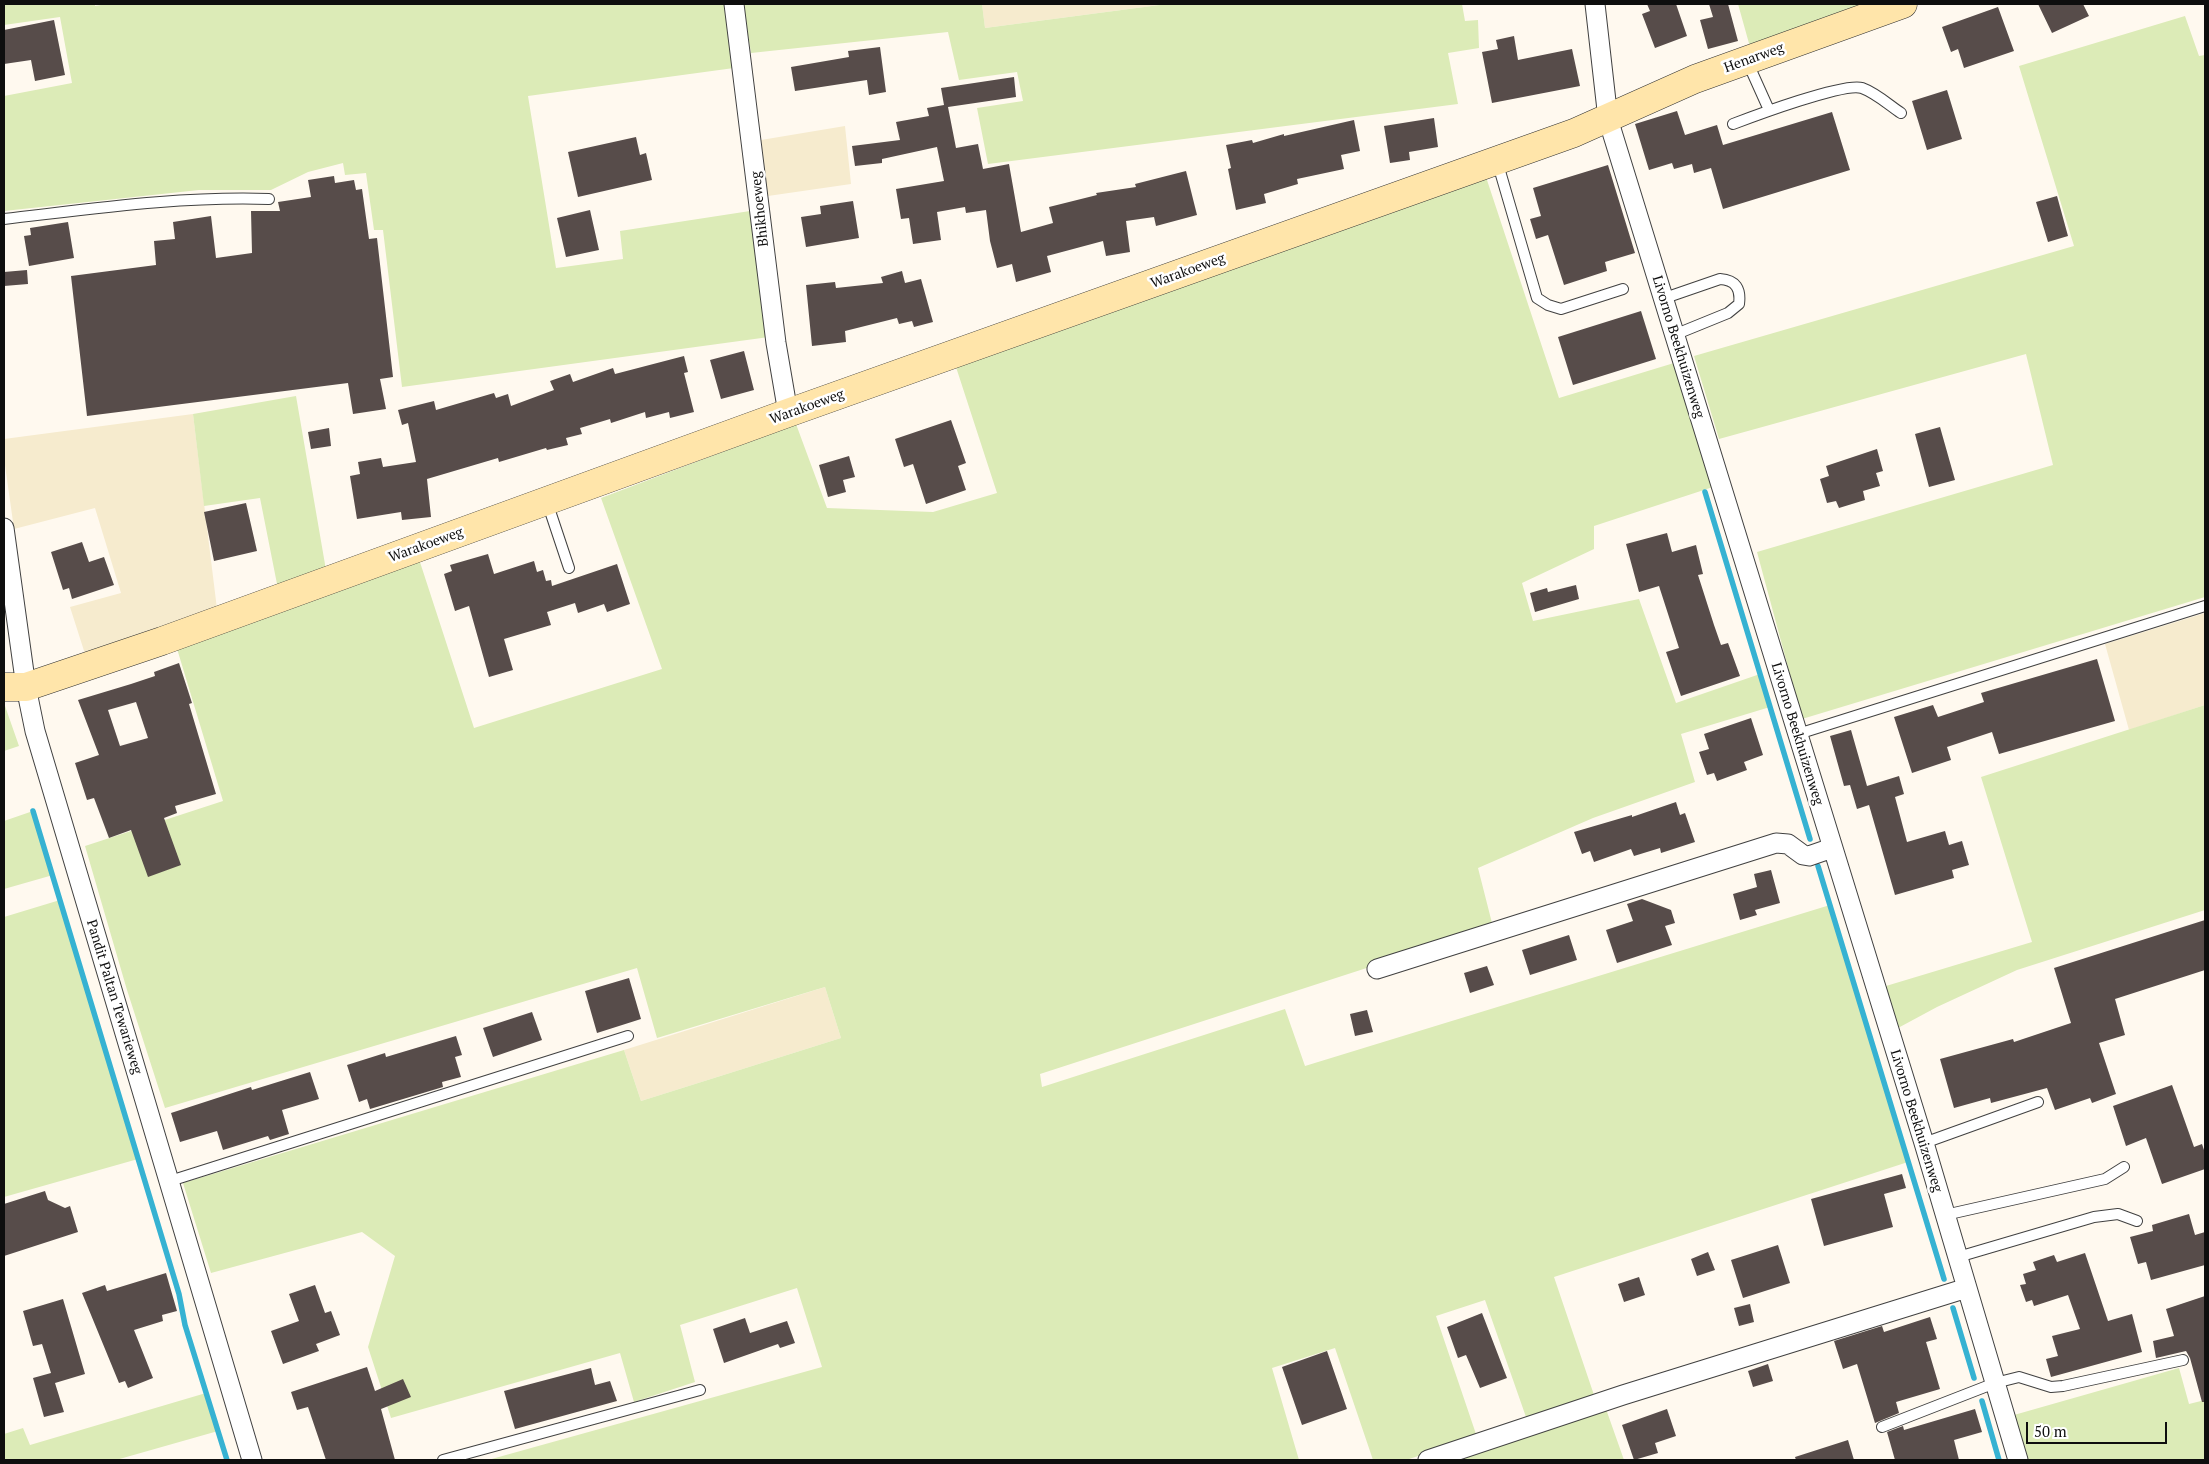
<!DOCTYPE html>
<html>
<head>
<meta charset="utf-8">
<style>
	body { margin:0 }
	#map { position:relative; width:2209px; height:1464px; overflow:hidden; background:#fff9ef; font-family:"PT Serif",serif }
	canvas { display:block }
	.frame { position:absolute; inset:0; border:5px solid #0e0e0e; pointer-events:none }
	.scale { position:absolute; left:2026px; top:1422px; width:141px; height:22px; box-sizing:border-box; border:2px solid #0e0e0e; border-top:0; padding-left:6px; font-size:15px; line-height:18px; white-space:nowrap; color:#0e0e0e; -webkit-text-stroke:4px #fff; paint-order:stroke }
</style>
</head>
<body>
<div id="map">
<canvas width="2209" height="1464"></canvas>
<div class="frame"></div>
<div class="scale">50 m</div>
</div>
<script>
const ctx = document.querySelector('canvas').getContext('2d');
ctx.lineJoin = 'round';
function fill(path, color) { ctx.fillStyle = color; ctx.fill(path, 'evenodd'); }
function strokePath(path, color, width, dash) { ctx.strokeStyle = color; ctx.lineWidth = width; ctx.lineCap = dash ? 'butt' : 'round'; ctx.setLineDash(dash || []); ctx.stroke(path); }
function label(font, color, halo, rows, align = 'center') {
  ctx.font = font + ' "PT Serif",serif'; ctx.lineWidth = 5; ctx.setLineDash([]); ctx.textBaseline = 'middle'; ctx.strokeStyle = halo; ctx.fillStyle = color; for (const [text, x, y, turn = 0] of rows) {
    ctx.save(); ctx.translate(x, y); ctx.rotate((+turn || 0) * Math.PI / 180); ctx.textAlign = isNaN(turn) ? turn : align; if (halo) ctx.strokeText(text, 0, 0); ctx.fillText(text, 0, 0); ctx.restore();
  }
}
fill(new Path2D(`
	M982 4H1167L985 28Z
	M845 126 851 184 768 196 761 140Z
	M193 414 217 609 86 657 70 607 121 593 95 508 14 529 4 458V439Z
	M2205 613V705L2129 730 2105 644Z
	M825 987 841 1038 641 1101 624 1050Z`), '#f6ebce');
fill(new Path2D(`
	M4 4H95V6L107 4H727L734 68 528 96 556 268 623 259 620 231 750 211 769 337 402 387 383 230H374L366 173 345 175 343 163 308 172 271 190H199L4 211V96L72 83 60 17 4 25Z
	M743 4H982L985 28 1167 4H1462L1465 21 1478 20 1479 48 1448 53 1458 104 988 164 977 108 1023 101 1017 72 959 80 948 32 751 53Z
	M1738 4H1875L1750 47Z
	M2185 16 2199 56 2205 55V597L1802 719 1757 552 2053 465 2026 354 1719 439 1694 356 2074 246 2019 66Z
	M1485 174 1559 398 1674 363 1713 487 1594 526V549L1522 583 1533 621 1639 599 1676 703 1760 674 1770 707 1681 734 1695 782 1593 818 1478 868 1493 927 1040 1074 1042 1087 1285 1009 1305 1066 1830 905 1908 1162 1554 1277 1595 1398 1526 1417 1485 1300 1436 1316 1477 1437 1406 1460H1373L1335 1348 1272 1368 1299 1460H488L822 1367 797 1288 680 1325 695 1382 634 1402 620 1353 391 1418 368 1347 395 1256 362 1232 211 1273 183 1183 624 1050 641 1101 841 1038 825 987 657 1038 637 968 165 1108 127 990 85 846 223 801 175 642 418 556 474 728 662 669 601 498 796 424 827 508 933 512 997 493 955 364Z
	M296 396 326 570 278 589 260 498 204 506 193 414Z
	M4 703 19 746 4 751Z
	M2205 705V910L2017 970 1937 1007 1898 1028 1886 986 2032 942 1981 777Z
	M33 811 53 875 4 889V821Z
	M60 900 138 1159 4 1197V917Z
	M2179 1368 2189 1404 2205 1400V1460H2026L2014 1415Z
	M206 1393 218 1431 116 1460H4V1434L23 1428 30 1445Z
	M1606 1409 1624 1460H1450Z`), '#dcebb7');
strokePath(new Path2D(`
	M1705 492 1810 839
	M33 811 179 1294 185 1325 227 1460
	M1818 866 1944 1279
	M1953 1308 1974 1378
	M1982 1401 1999 1460`), '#36b2d2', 5.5);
fill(new Path2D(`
	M1647 4H1676L1687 36 1655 48 1642 14 1650 11Z
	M1709 4H1728L1738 41 1708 49 1700 20 1713 17Z
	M2038 4H2083L2089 16 2052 33Z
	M1998 7 2014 51 1964 68 1958 49 1951 52 1942 27Z
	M54 20 65 75 35 81 31 60 4 64V30Z
	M1514 36 1518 60 1572 49 1580 86 1492 103 1482 52 1498 49 1496 40Z
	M880 47 886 92 869 95 867 80 795 91 791 67 849 57 848 51Z
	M1014 77 1016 97 948 107 956 148 978 144 983 169 1009 164 1021 232 1053 223 1049 207 1097 195 1096 193 1136 187 1135 184 1186 171 1197 215 1156 226 1154 217 1126 221 1130 252 1106 256 1103 241 1047 256 1051 272 1016 282 1012 264 997 268 990 241 986 210 966 213 965 207 937 212 941 240 913 244 909 218 901 219 896 189 944 181 937 147 882 159V163L855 166 852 146 900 140 896 122 929 116 927 108 944 105 941 88Z
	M1947 90 1962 139 1927 150 1912 101Z
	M1677 111 1685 135 1717 125 1723 145 1832 112 1850 170 1723 209 1711 168 1694 173 1692 164 1674 169 1672 163 1649 170 1635 124Z
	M1434 118 1438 147 1409 152 1410 160 1390 163 1384 126Z
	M1354 120 1360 151 1341 155 1344 169 1297 179 1298 184 1264 194 1266 203 1236 210 1228 169 1231 168 1226 145 1252 140 1253 143 1284 134V136Z
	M636 137 640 155 646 153 652 180 578 197 568 152Z
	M1608 165 1635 253 1605 262 1607 271 1564 285 1548 235 1536 239 1530 219 1541 216 1533 188Z
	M334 176 335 183 354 180 356 190 362 189 369 239 377 238 393 377 380 379 386 409 353 414 348 383 87 416 71 276 156 265 154 241 175 239 173 222 211 216 216 258 252 253 251 211H280L278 202 311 197 308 180Z
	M2057 196 2068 236 2048 242 2036 202Z
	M853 201 859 238 806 247 801 217 821 214 820 206Z
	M590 210 599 250 566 257 557 218Z
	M68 222 74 258 29 266 24 236 31 235 30 228Z
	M27 270 28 284 4 286V272Z
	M902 271 905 283 921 279 933 322 914 327 912 321 899 324 897 318 845 331 846 342 812 346 806 285 835 282 836 288 883 283 881 277Z
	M1641 311 1656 359 1573 385 1558 337Z
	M744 351 754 390 721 399 710 360Z
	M684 356 688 372 684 373 694 412 670 418 669 412 646 418 645 412 611 423 610 419 580 428 582 434 566 438 568 445 547 450 546 448 499 462 498 458 427 479 431 517 402 520 401 512 357 519 350 476 360 474 358 462 381 458 383 467 416 462 408 423 402 425 398 410 434 401 436 410 494 393 496 398 508 394 511 406 554 390 550 381 570 374 573 382 613 368 615 374Z
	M951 420 966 463 958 466 966 490 926 504 913 464 904 467 895 439Z
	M1940 427 1955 480 1929 487 1915 434Z
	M329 428 331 446 311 449 308 432Z
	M1877 449 1883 471 1876 473 1880 486 1863 491 1865 500 1839 508 1836 501 1827 503 1820 479 1829 476 1826 466Z
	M849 456 855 477 843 480 846 492 828 497 819 465Z
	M246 503 257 551 214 561 204 512Z
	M1667 533 1672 552 1696 545 1703 574 1698 575 1714 625 1721 645 1728 643 1740 676 1681 696 1666 652 1679 648 1659 586 1639 592 1626 544Z
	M82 542 89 562 104 557 114 585 72 599 69 588 63 590 51 552Z
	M488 554 494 574 534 561 537 572 543 570 546 581 551 580 552 586 617 564 630 604 607 612 604 604 578 613 575 603 547 612 551 625 504 639 513 670 489 677 469 606 455 611 444 574 452 571 450 565Z
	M1576 585 1579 599 1535 612 1530 593 1547 588 1548 592Z
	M2097 659 2115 721 1999 754 1992 732 1947 747 1951 760 1912 773 1894 717 1933 705 1938 717 1984 702 1981 693Z
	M179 663 192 703 189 704 216 794 175 806 177 813 164 818 181 865 148 877 131 830 109 838 94 798 87 800 75 763 99 755 78 700 131 684 155 676 154 672ZM136 702 148 738 120 746 108 710Z
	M1751 718 1763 755 1744 762 1747 770 1717 781 1714 773 1707 775 1699 752 1709 749 1704 734Z
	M1851 730 1867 786 1899 776 1904 794 1895 797 1907 842 1945 831 1949 845 1962 841 1969 865 1952 870 1954 878 1895 895 1869 805 1857 809 1850 785 1844 786 1830 736Z
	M1676 802 1680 815 1685 813 1695 842 1661 853 1660 848 1634 856 1631 849 1594 862 1590 851 1582 854 1574 832 1632 815V817Z
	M1771 870 1780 903 1755 910 1757 915 1740 920 1733 894 1757 887 1754 874Z
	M1642 899 1671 910 1675 923 1665 926 1672 945 1617 963 1606 930 1633 921 1627 904Z
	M2205 920V970L2115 999 2125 1035 2099 1043 2116 1094 2092 1103 2090 1098 2055 1110 2047 1088 1991 1103 1990 1098 1954 1108 1940 1059 2013 1039 2014 1042 2071 1023 2054 968Z
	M1569 935 1577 960 1530 975 1522 950Z
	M1487 966 1494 985 1470 993 1464 973Z
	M629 978 641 1019 597 1033 585 991Z
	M1367 1010 1373 1032 1355 1036 1350 1014Z
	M532 1012 542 1040 493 1057 483 1028Z
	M456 1036 462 1055 455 1057 461 1077 442 1082 443 1087 370 1109 367 1099 359 1102 347 1065 385 1053 386 1057Z
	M310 1072 319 1099 282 1110 289 1134 270 1140 268 1136 223 1150 217 1131 180 1142 171 1113 251 1087 252 1090Z
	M2172 1085 2194 1147 2202 1144 2205 1153V1169L2162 1184 2146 1138 2126 1146 2113 1106Z
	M1902 1174 1906 1188 1884 1194 1893 1227 1824 1246 1811 1199Z
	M45 1191 48 1200 65 1208 70 1206 78 1232 4 1256V1204Z
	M2189 1214 2195 1235 2205 1232V1265L2151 1280 2146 1262 2138 1264 2130 1237 2153 1231 2152 1225Z
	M1778 1245 1790 1283 1743 1298 1731 1260Z
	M1708 1252 1715 1270 1697 1276 1691 1259Z
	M2085 1253 2108 1321 2132 1314 2142 1352 2051 1377 2046 1359 2058 1356 2052 1336 2080 1329 2068 1295 2034 1306 2032 1300 2026 1302 2020 1285 2026 1284 2023 1274 2036 1270 2033 1262 2054 1255 2057 1262Z
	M166 1273 177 1311 162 1315 163 1321 134 1330 153 1378 128 1388 125 1381 119 1383 82 1293 105 1285 107 1291Z
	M1639 1277 1645 1295 1624 1302 1618 1284Z
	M315 1285 325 1313 331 1311 340 1335 316 1344 319 1351 283 1364 271 1331 299 1321 289 1294Z
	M2205 1296V1402H2202L2190 1358 2186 1351 2156 1358 2153 1341 2174 1336 2166 1309Z
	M63 1299 85 1374 55 1383 64 1412 44 1417 33 1378 51 1373 42 1344 33 1346 23 1311Z
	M1750 1304 1754 1322 1739 1326 1734 1308Z
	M1482 1313 1507 1378 1480 1388 1466 1355 1458 1358 1447 1327Z
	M1930 1317 1937 1339 1926 1342 1940 1389 1896 1402 1899 1413 1875 1423 1857 1364 1843 1369 1834 1341 1882 1326 1884 1332Z
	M745 1318 750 1333 787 1321 795 1343 780 1348 778 1344 724 1363 713 1329Z
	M1327 1351 1347 1409 1302 1425 1282 1367Z
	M1768 1364 1773 1381 1753 1387 1748 1371Z
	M367 1367 375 1391 403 1379 411 1397 381 1409 395 1460H326L308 1407 297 1410 291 1392Z
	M591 1368 595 1385 610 1381 617 1401 515 1429 504 1391Z
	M1667 1409 1676 1436 1655 1443 1658 1453 1634 1460 1622 1425Z
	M1975 1409 1982 1432 1954 1440 1959 1460H1895L1887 1432 1903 1426 1904 1430Z
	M1848 1440 1854 1460H1796L1795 1457Z`), '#574c4a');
const lane = new Path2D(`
	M1747 61 1769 110
	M1733 124C1754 116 1845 82 1862 88 1876 93 1889 105 1901 113
	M1497 161 1537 298 1548 305 1561 309 1623 289
	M4 219C92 209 180 196 269 199
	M1662 299 1720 279C1736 280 1741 289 1739 304L1728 313 1674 335
	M547 502 569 568
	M1798 734 2205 606
	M1924 1143 2038 1102
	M170 1181 628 1036
	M1945 1215 2105 1179 2124 1167
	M1958 1257 2094 1217 2118 1214 2137 1221
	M1882 1427 1995 1383 2019 1377 2051 1387 2063 1386 2183 1360
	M443 1460 700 1390`);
const street = new Path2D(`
	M734 4 776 343 788 413
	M1595 4 1608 119 1924 1143 2018 1460
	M4 528 26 687 35 731 252 1460
	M1377 969 1776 843 1788 844 1803 855 1809 856 1832 848
	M1428 1460 1623 1395 1967 1288`);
const secondary = new Path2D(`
	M4 687H26L162 641 788 413 1574 133 1695 79 1903 4`);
strokePath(lane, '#414141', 12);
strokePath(street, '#414141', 21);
strokePath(secondary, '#303030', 29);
strokePath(lane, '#fff', 10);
strokePath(street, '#fff', 19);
strokePath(secondary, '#ffe5aa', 28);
label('14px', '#0e0e0e', '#fff', [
	["Henarweg",1754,58,-20],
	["Bhikhoeweg",760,209,-96],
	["Warakoeweg",1188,271,-20],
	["Livorno Beekhuizenweg",1678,347,73],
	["Warakoeweg",807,407,-20],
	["Warakoeweg",426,545,-20],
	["Livorno Beekhuizenweg",1797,734,73],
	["Pandit Paltan Tewarieweg",114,997,73],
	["Livorno Beekhuizenweg",1916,1121,73]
]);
</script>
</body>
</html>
